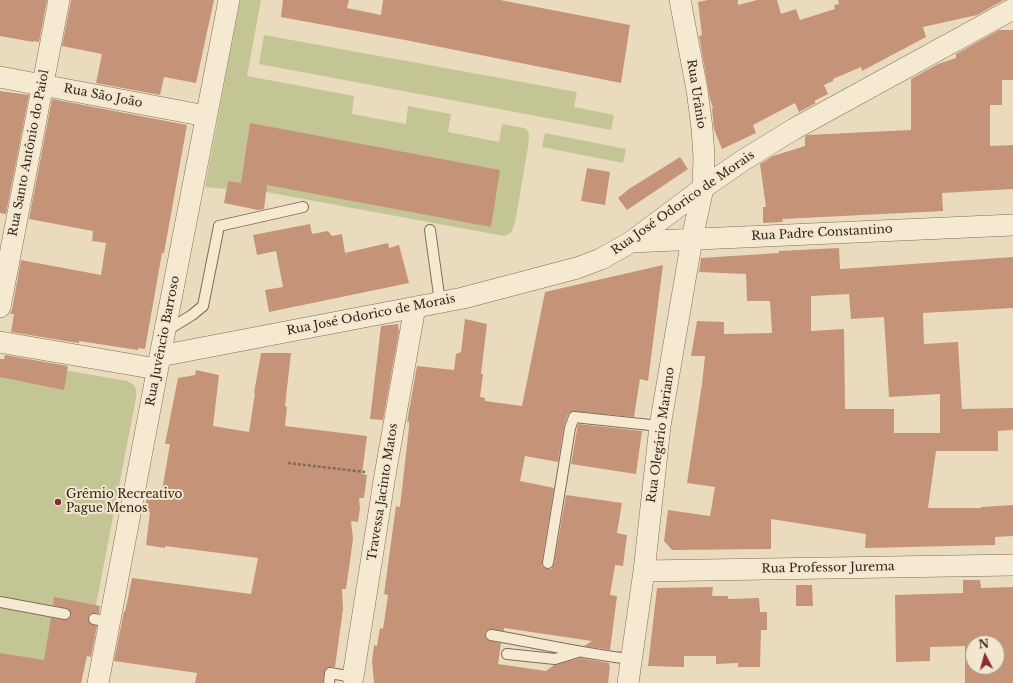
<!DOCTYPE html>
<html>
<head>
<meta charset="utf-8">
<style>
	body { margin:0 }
	#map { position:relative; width:1013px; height:683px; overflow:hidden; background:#eadbbf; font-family:"Libre Baskerville",serif }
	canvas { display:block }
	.north { position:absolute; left:965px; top:635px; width:40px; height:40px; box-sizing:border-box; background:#f2e6ce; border:1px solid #a59987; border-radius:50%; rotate:354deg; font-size:11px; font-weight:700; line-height:16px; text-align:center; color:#31251c }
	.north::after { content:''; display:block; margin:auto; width:14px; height:18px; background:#8b2e33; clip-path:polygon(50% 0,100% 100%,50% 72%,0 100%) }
</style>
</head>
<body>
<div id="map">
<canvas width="1013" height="683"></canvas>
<div class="north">N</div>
</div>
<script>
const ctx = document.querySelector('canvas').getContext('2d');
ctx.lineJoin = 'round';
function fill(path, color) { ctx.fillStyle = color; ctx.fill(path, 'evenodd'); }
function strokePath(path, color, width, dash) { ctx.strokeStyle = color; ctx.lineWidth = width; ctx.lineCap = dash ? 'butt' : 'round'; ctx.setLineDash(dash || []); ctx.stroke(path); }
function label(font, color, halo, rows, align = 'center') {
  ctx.font = font + ' "Libre Baskerville",serif'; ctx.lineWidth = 4; ctx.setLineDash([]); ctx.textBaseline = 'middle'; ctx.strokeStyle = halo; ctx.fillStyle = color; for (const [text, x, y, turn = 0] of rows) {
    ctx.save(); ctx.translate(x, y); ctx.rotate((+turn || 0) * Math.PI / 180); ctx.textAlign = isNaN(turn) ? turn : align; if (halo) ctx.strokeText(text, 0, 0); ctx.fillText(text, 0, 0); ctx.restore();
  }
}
fill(new Path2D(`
	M240 0H261L247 76 354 96 352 114 406 124 408 106 451 114 448 132 499 142 502 124 524 128 528 131 529 136 528 147 515 223 511 233 504 236 266 192V188L228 181 226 189 205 187Z
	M264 35 577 92 574 107 614 115 611 130 259 64Z
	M545 133 626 149 623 163 542 147Z
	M0 359 127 381C136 385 137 389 136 398L81 683H0Z`), '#c3c694');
fill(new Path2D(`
	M0 0H47L39 42 33 41V42L0 36Z
	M71 0H214L196 83 164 77 160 95 96 83 102 54 62 46Z
	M283 0H349L347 8 381 15 383 0H500L630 25 621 83 405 40 281 17Z
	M708 0H738V5L757 0H777L781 14 796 9 800 20 835 9 834 5 839 4 838 0H1004L977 15 923 27 926 37 862 71 861 67 833 79V81L824 85 828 94 814 101 816 103 799 112 795 103 753 125 756 133 722 149 714 129 712 109 713 108 710 99 699 36 702 35 698 2Z
	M999 30H1013V80H1002V105H990V146L1013 145V189L942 193 943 211 782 219 783 222 763 223V207H766L760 164 773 156 805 146V137L807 135 911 130V79L938 64 956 58V54Z
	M0 91 29 95 6 214 0 213Z
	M52 99 187 125 164 253H162L145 349 138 348V350L79 341V343L72 342 11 332 14 314H10L12 309 21 260 101 275 106 243 92 241 93 231 29 219Z
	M250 123 500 170 491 227 267 185 264 209 258 210 224 203 228 181 241 183Z
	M680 157 688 169 627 210 618 198 629 189Z
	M587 168 610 172 605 205 581 201Z
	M310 224 312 234 328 231 332 236 342 234 345 253 388 243 389 248 399 245 409 283 269 312 265 290 283 287 276 251 257 255 253 235Z
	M839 248 840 269 1013 257V308L923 313 924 344 958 342 962 409 1013 408V430L998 431V451H936L928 508H981V507L1013 505V536L995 537V545L865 548 866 534 771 519V549L672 550 664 541 668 510 710 516 715 487 687 483 702 384 705 356H691L697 321 724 322V334L772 333 770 301H747L746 274 699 272 701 258 779 253V251ZM849 294 851 319 884 317 889 397 940 394V433H894V409H845L844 329 811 331V296Z
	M663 265 648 381 640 379 634 417 572 411 568 414 564 426 558 462 525 456 520 481 554 488 542 562V566L547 569H551L554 564 566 495 622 503 617 533 627 535 623 566 615 565 610 595 617 596 610 650 584 646 592 641 504 628V631L489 629 486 631 485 634 487 640 501 643 498 664 546 671 554 665 580 658 609 663V666H610L608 683H374L372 661 374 645 377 646 380 628 383 629 388 595 384 594 396 506 400 507 409 427V422H407L417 366 454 370 456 354 461 352 465 319 487 324 481 374H483L480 397 485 398V401L522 406 545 292Z
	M398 324 399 331 383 420 370 419 381 326Z
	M261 353H291L285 406 287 407 285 426 367 436 362 474 367 475 364 498H359L360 508 358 522 351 521 353 539 346 589H342L343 609 335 667H328L325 669 323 683H195L197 673 114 661 124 611 125 612 132 578 251 594 258 558 165 546V548L146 545 150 512 145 511 147 495 161 497 170 444H165L178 378 195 375 196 370 219 375 213 426 249 432 255 393H254Z
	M5 355 68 366 64 390 0 377V359H4Z
	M578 424 642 431 636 474 571 464Z
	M963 580H980L981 588 1013 587V683H965V646L930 647V661L896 662 895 595 963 593ZM973 643H997V667H973Z
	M796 585H812L813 606H796Z
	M713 587 712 596H728V599L759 598 760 612H767V630H761L760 667H738V663L716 664V656H684V667L648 666 657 588Z
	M54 597 100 606 99 613H91L88 617 90 624 97 626 91 657 87 656 81 683H0V653L44 660 51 618 67 620 70 618 71 615 69 609 53 605Z`), '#c59478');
const service = new Path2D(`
	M430 230 440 302
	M166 331 192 315 203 306 219 226 303 207
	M548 563 570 428 574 417 660 426
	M0 602 65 614
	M94 619 110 622
	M491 635C538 643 584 654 631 659
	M507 654 555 659 578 652
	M329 683 330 673 353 677`);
const minor = new Path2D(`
	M0 77 206 116
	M631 242 1013 225
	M0 307 59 0
	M0 342 157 369
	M160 356 463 298 577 268 601 259 631 242 703 188 742 161 794 129 1013 9
	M644 571 1013 565
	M353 677 385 475 415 307
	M98 683 160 356 229 0
	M628 683 644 571 660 426 692 239 703 188 704 157 702 128 697 90 680 0`);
strokePath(service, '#816c59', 12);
strokePath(minor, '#816c59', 22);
strokePath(new Path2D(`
	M288 463 365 472`), '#816c59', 2.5, [3, 2]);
strokePath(service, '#f5e9d1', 10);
strokePath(minor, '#f5e9d1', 21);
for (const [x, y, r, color] of [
	[58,502,4,"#8b2e33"]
]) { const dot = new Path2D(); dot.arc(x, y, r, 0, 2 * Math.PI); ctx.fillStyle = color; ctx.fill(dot); strokePath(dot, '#f2e6ce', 1.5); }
label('12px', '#31251c', '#f2e6ce', [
	["Rua Urânio",696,94,81],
	["Rua São João",103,96,11],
	["Rua Santo Antônio do Paiol",29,153,-79],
	["Rua José Odorico de Morais",683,203,-35],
	["Rua Padre Constantino",822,233,-3],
	["Rua José Odorico de Morais",371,315,-11],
	["Rua Juvêncio Barroso",163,341,-79],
	["Rua Olegário Mariano",661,435,-82],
	["Travessa Jacinto Matos",383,492,-81],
	["Rua Professor Jurema",828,568,-1]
]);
label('12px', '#31251c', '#f2e6ce', [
	["Grêmio Recreativo",66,495],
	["Pague Menos",66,509]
], 'left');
</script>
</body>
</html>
